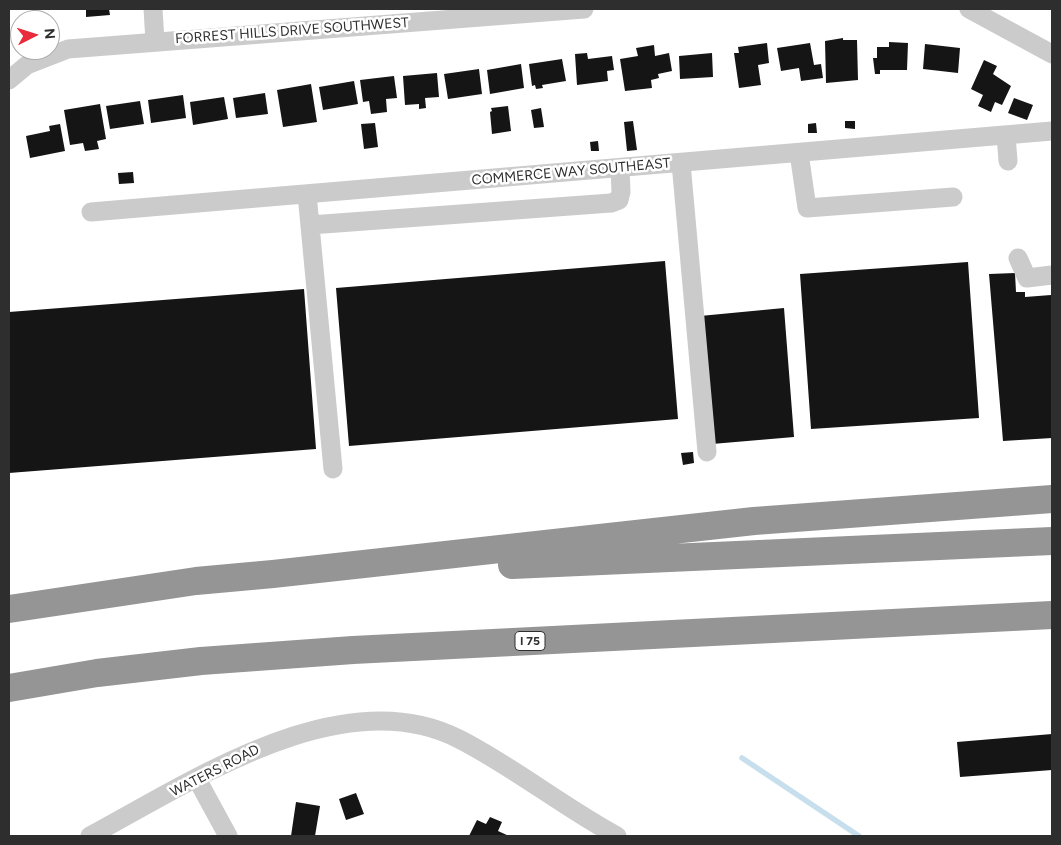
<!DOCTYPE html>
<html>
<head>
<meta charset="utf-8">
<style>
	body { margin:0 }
	#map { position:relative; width:1061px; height:845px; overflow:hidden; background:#fff; font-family:Figtree,sans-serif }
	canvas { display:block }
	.frame { position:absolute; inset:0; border:10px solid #2e2e2e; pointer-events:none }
	.north { position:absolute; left:10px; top:10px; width:50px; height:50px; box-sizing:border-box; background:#fff; border:1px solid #ababab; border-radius:50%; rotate:85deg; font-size:14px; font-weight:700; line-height:20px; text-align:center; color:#2e2e2e }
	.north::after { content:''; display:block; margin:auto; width:18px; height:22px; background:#e82c3c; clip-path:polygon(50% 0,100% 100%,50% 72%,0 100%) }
</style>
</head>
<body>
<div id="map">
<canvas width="1061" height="845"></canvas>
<div class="frame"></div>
<div class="north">N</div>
</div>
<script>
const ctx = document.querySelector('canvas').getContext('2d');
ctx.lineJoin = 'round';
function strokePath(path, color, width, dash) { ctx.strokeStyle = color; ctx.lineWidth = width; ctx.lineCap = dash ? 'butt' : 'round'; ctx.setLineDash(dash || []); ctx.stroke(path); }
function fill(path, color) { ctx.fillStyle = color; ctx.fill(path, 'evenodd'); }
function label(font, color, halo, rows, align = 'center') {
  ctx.font = font + ' Figtree,sans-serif'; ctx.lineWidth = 5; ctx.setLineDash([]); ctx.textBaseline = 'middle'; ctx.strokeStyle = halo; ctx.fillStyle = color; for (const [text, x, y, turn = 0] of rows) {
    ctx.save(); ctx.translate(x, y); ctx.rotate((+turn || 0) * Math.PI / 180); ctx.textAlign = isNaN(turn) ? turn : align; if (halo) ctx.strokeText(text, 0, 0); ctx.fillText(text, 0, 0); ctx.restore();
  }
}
strokePath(new Path2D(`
	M742 758 859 836`), '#c7deec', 5.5);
fill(new Path2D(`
	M86 9H109L110 15 86 17Z
	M843 38V40H857L858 80 826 83 825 41Z
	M889 42 908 43 907 70H880V74H875L873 58H877V47H889Z
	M767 43 769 63 758 65 761 85 739 88 734 53H739L738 47Z
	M810 43 814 65 821 64 823 78 801 81 799 68 781 71 777 48Z
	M925 44 960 48 958 73 923 69Z
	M654 45 655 56 669 53 672 71 658 74 659 78 651 80 652 88 625 91 620 59 638 56 636 48Z
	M587 53 588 59 612 56 614 70 607 71 608 81 577 85 575 54Z
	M712 53 713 77 680 79 679 56Z
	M562 59 566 81 542 85 543 88 536 89 535 85 532 86 529 64Z
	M984 60 997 66 993 74 1011 86 1002 105 995 102 991 112 978 106 983 95 971 89Z
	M521 64 524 88 490 94 487 70Z
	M479 69 482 94 448 99 444 74Z
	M437 73 439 97 425 98 426 108 419 109V104L405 105 403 76Z
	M394 76 397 98 386 99 387 112 371 114 369 101 363 102 360 80Z
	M354 81 358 104 323 110 319 87Z
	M311 84 317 122 283 127 277 90Z
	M265 93 268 114 236 118 233 98Z
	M183 95 186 118 151 123 148 100Z
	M224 97 228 119 193 125 190 102Z
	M1014 98 1033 105 1027 120 1008 113Z
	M140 101 144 124 110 129 106 106Z
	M100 104 106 139 97 141 99 149 85 151 83 143 70 145 64 110Z
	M508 106 511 131 492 134 490 112 492 111 491 108Z
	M541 108 544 127 534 128 531 110Z
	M633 121 637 150 627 151 624 122Z
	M845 121H855V129L845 128Z
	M375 123 378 147 364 149 361 124Z
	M816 123 817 133H808V124Z
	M60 124 65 151 30 158 26 136 50 131 49 126Z
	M598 141 599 151H591L590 142Z
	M133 172 134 183 119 184 118 173Z
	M665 261 678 419 349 446 336 288Z
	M968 262 979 418 811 429 800 274Z
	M1015 273 1016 292H1025V297L1051 295 1052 438 1003 441 989 274Z
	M304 289 316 449 9 473V312Z
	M784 308 794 437 712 444 700 316Z
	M693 452 694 463 683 465 681 453Z
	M1052 734V770L960 777 957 742Z
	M356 793 364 814 346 820 339 799Z
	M296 802 320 806 315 836H291Z
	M490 817 502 822 498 831 509 836H469L477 820 486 824Z`), '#151515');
strokePath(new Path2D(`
	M153 9 155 41
	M969 9 1052 54
	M9 80 27 65 68 49 584 9
	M1006 135 1008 161
	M799 153 807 208 953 197
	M681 163 707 452
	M307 194 333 469
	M91 212 1052 131
	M310 225 611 203 619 200 621 192 620 168
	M1018 258 1027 278 1052 275
	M197 779 228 836
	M90 836C191 782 343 679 459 739 514 767 563 807 617 836`), '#cbcbcb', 19);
strokePath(new Path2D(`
	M512 565 1052 541
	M9 609 196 581 273 574 754 521 1052 499
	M9 688 97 673 201 661 353 650 1052 615`), '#959595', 28);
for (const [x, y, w] of [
	[530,641,30]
]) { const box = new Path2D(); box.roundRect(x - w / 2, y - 9.5, w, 19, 4); ctx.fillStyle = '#fff'; ctx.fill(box); strokePath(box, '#2e2e2e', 1); }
label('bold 12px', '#2e2e2e', null, [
	["I 75",530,641]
]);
label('14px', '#2e2e2e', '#fff', [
	["FORREST HILLS DRIVE SOUTHWEST",292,31,-4],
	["COMMERCE WAY SOUTHEAST",571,172,-5],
	["WATERS ROAD",215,771,-27]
]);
</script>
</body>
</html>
